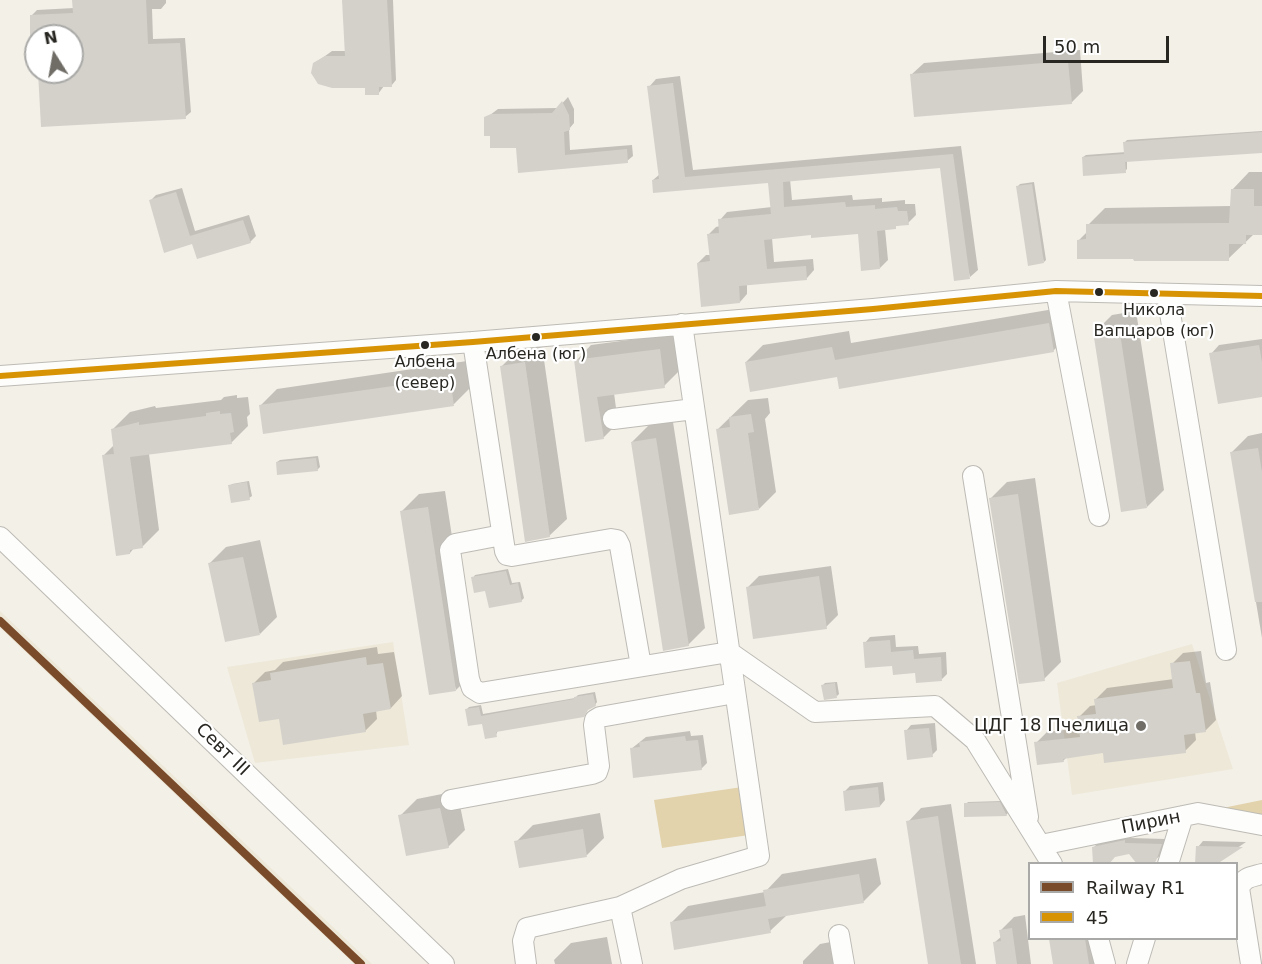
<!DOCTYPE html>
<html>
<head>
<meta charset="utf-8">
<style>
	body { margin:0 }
	#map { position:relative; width:1262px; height:964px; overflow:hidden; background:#f3f0e8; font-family:"DejaVu Sans",sans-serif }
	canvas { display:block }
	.legend { position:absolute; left:1028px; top:862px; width:210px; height:78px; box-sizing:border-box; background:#fff; border:2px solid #a9a9a7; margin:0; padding:8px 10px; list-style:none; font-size:18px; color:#292722 }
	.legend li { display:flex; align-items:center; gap:12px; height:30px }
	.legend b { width:30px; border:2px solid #a9a9a7 }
	.north { position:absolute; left:24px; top:24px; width:60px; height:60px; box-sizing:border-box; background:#fff; border:2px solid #a9a9a7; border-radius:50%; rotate:349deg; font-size:16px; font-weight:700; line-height:24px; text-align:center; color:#292722 }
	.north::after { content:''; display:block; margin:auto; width:21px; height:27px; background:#706d67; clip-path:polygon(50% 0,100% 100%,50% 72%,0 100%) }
	.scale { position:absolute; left:1043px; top:36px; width:126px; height:27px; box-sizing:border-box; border:3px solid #292722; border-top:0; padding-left:8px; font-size:18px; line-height:21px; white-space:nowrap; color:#292722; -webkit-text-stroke:4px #fff; paint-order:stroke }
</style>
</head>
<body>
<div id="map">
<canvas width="1262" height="964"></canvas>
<ul class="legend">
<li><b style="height:8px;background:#7a4b2a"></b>Railway R1</li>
<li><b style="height:8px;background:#d89305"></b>45</li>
</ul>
<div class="north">N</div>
<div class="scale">50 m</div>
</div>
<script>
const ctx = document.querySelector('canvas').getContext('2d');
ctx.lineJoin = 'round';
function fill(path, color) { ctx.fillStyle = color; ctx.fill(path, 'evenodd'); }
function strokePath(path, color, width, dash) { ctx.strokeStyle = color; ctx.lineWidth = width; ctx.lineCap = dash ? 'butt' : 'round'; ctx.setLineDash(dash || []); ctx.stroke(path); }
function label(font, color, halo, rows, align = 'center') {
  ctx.font = font + ' "DejaVu Sans",sans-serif'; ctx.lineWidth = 4.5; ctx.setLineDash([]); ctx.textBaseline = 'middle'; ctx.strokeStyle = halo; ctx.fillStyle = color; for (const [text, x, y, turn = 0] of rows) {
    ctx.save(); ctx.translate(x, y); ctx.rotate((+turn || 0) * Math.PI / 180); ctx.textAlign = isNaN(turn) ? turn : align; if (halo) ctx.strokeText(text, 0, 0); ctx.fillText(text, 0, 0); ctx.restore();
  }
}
fill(new Path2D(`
	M0 611 372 964H354L0 628Z
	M393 642 409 745 255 763 227 667Z
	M1192 644 1233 769 1072 795 1057 683Z`), '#eee8d8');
fill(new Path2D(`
	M742 787 749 835 662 848 654 800Z
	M1262 800V825L1198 813Z`), '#e2d3ad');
fill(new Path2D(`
	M74 0H166V3L161 9H152L153 39 185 38 191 112 185 117 40 72H72V36H36V53H32L31 16 37 10 74 8Z
	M344 0H393L396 80 391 86H384L378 94 367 86 314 64 332 51H346Z
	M1080 50 1083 91 1071 103 912 74 924 63Z
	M680 76 693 170 961 146 978 270 970 277 941 166 790 179 792 200 852 195 853 200 882 198V202L905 200V204H915L916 215 908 223 885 229 888 260 880 268 860 232 813 233 772 238 774 262 813 259 814 270 807 278 747 284V294L740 302 698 263 706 255H710L708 235 716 227 720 226V220L727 212 772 207 769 181 653 180 660 174 649 87 656 79Z
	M568 97 574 109V123L569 129 570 150 632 145 633 156 627 161 519 171 517 147 492 135 486 118 498 109 558 108Z
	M1262 131V151L1127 161V169L1125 171 1083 157 1086 155 1126 152 1125 142 1127 140Z
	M1249 172H1262V233L1254 234 1228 259 1135 257 1079 240 1088 231V225L1105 208 1231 206 1232 190Z
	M1034 182 1046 260 1044 262 1017 187 1020 184Z
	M182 188 195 231 249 215 256 236 250 242 193 243 150 201 156 195Z
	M1066 307 1070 334 1053 351 838 375 746 362 763 345 849 331 851 343Z
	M1136 311 1164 490 1147 507 1095 332 1112 315Z
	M674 334 679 371 664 386 614 393 618 423 603 438 576 361 591 345Z
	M1262 339V395L1211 354 1219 345Z
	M542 346 567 519 549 536 501 367 518 350Z
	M467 361 471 387 454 404 260 406 277 389Z
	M237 395V398L248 397 250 414 247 417 248 426 231 443 149 454 159 530 142 547 134 548 130 553 103 456 115 444 113 429 130 412 155 406 156 408 221 400 224 397Z
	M768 398 770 413 765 419 776 492 759 509 718 429 748 400Z
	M673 422 705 628 688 645 632 442 649 425Z
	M1262 433V638L1231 453 1248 436Z
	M318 456 320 467 317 470 277 462 280 460Z
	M1035 478 1061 662 1044 679 990 499 1007 482Z
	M249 481 252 496 249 498 230 486 232 484Z
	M445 491 473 673 456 690 402 511 419 494Z
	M260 540 277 617 260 634 209 564 226 547Z
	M831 566 838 615 826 627 747 588 759 576Z
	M508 569 512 583 520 582 524 598 521 601 487 589 473 578 475 575Z
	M895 635 896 647 918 646 919 654 946 652 947 674 942 679 916 671 865 643 870 637Z
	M377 647 378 654 394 652 402 696 391 708 376 710 377 719 365 731 280 717 254 683 265 672 275 670 283 662Z
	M1201 651 1206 683 1210 682 1216 720 1205 731 1195 732 1196 740 1185 751 1104 752 1067 757 1063 761 1036 743 1047 732 1080 728 1079 717 1090 706 1097 705 1096 699 1107 688 1174 679 1172 664 1183 653Z
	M837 682 839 694 837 696 823 685 825 683Z
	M595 692 597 702 595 705 498 730 496 735 467 709 469 707 481 705 483 714 575 698 578 695Z
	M935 723 937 750 932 755 906 731 911 725Z
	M690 731 691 736 703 735 707 763 701 769 631 749 646 737Z
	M883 782 885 800 880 806 844 792 850 786Z
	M457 791 465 830 448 847 400 816 417 799Z
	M1002 801 1008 813 1006 815 966 816V804L968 802Z
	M951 804 976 964H930L908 822 921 808Z
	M600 813 604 838 587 855 516 842 533 825Z
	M1130 836V838L1166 839 1162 854 1155 860 1130 852 1094 847 1099 842Z
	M1203 841 1246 842 1214 864 1198 847Z
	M876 858 881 884 864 901 787 915 770 931 671 923 688 906 765 892 782 874Z
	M1025 915 1031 964H997L995 942 1002 936 1001 930 1014 917Z
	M607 937 612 964H555L554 960 571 943Z
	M1051 938H1105L1109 964H1055Z
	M847 939 851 964H803V961L820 944Z`), '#0003');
fill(new Path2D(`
	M72 0H146L148 44 180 43 186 119 41 127 38 72H72V36H30V15L73 13Z
	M342 0H387L392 87H379V95H365V88H332L318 84 311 73 313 63 325 56H345Z
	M1068 61 1072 104 914 117 910 74Z
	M673 83 685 177 953 154 970 279 954 281 940 168 783 182 784 207 845 202 846 207 875 205V209L897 207 898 211H907L909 225 896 226V229L877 231 880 269 861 271 858 234 811 238V235L764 240 767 269 806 266 807 280 739 286 740 303 701 307 697 263 710 261 707 234 719 233 718 219 771 214 768 183 653 193 652 180 659 179 647 86Z
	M562 101 569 115 570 130 564 132 565 155 627 149 628 163 518 173 516 148H490V136H484V117L491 114 552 113Z
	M1262 132V153L1125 162V160L1126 173 1083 176 1082 157 1124 154 1123 142Z
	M1032 184 1044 263 1028 266 1016 186Z
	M1231 189H1254V206H1262V235H1246V244H1229V261H1134L1133 259H1077V240L1086 239V224L1229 223Z
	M176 192 190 236 243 220 251 243 197 259 192 244 164 253 149 200Z
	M1049 323 1054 352 839 389 837 377 750 392 745 362 832 347 835 360Z
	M1119 327 1147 508 1121 512 1093 331Z
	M1259 345 1262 362V397L1218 404 1209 353Z
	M660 349 665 388 597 397 604 439 585 442 574 360Z
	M525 362 550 537 525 542 500 366Z
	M450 378 454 406 263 434 259 405Z
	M220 411V414L231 413 234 432 230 433 232 444 130 457 143 548 130 550V554L116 556 102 455 114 454 111 429 139 422V425L206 416V413Z
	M751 414 754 432 748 433 759 510 729 515 716 429 730 427 729 417Z
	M656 438 689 646 663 651 631 442Z
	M1258 448 1262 472V602H1255L1230 452Z
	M316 458 318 471 277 475 276 462Z
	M247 482 250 500 231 503 228 485Z
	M1018 494 1045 681 1019 684 989 498Z
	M428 507 456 691 429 695 400 511Z
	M243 557 260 635 225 642 208 563Z
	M506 571 510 585 518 583 522 602 489 608 485 591 474 593 471 577Z
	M819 576 827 629 753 639 746 587Z
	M890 640 891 652 913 650 914 659 941 657 942 681 916 683 915 673 893 675 892 666 865 668 863 642Z
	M366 657 367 665 383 663 391 709 363 714 366 732 283 745 279 719 259 722 252 683 271 680 270 673Z
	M1190 661 1196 693H1200L1206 732 1184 735 1186 753 1104 763 1103 753 1063 759 1064 762 1037 765 1034 742 1080 737 1077 716 1096 714 1094 699 1173 688 1170 663Z
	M835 683 837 698 824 700 821 685Z
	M593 694 596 706 588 710 584 717 496 732 497 737 485 739 482 724 468 726 465 709 479 707 481 716 574 699V697Z
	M929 728 933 757 907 760 904 730Z
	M685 736 686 741 698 740 702 770 633 778 630 748 640 747 639 742Z
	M878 787 880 807 845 811 843 791Z
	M1000 802 1007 816 964 817V803Z
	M440 808 449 848 406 856 398 815Z
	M938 816 944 857 961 964H928L906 821Z
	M583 829 587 857 519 868 514 841Z
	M1125 840V843L1162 844 1156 861 1153 864H1137L1129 854 1115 857 1109 864H1093L1092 847Z
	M1196 846 1243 847 1217 864H1195Z
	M859 874 864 903 768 919 771 933 674 950 670 922 766 906 763 890Z
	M1012 928 1017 964H996L993 942 1001 941 999 930Z
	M1049 939H1085L1089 964H1053Z`), '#d4d1cb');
const minor = new Path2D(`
	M1056 291 1099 516
	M1167 295 1226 650
	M473 342 505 551 507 555 512 556 611 539 617 540 620 546 641 666
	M0 376 473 342 873 309 1056 291 1262 296
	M613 419 694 409
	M973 476 1028 817
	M502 535 455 544 450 550 469 679 472 688 480 693 729 652 815 712 935 706 975 740 1052 864
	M0 537 444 964
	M451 800 592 774 597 772 599 766 594 725 595 720 600 717 735 693
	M1041 845 1198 813 1262 825
	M1168 864 1183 816
	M620 907 632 964
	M839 935 844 964
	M1098 938 1105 964
	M526 964 523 941 527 928 620 907 681 879 759 856 682 324
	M1137 964 1145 938
	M1251 964 1239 888C1244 877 1251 877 1262 874`);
strokePath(minor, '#bdbbb4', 22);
strokePath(minor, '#fdfdfc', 20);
strokePath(new Path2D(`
	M0 376 473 342 873 309 1056 291 1262 296`), '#d89305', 6);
strokePath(new Path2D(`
	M0 621 361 964`), '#7a4b2a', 8);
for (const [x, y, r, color] of [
	[1099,292,5,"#292722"],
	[1154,293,5,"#292722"],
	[536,337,5,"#292722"],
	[425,345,5,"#292722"],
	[1141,726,6,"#706d67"]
]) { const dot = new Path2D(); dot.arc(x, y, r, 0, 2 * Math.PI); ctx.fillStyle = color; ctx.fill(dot); strokePath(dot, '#fff', 2); }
label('16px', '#292722', '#fff', [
	["Никола",1154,311],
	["Вапцаров (юг)",1154,332],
	["Албена (юг)",536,355],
	["Албена",425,363],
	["(север)",425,384]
]);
label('18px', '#292722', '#fff', [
	["ЦДГ 18 Пчелица",1129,726]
], 'right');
label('18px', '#292722', '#fff', [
	["Севт III",222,750,44],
	["Пирин",1151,823,-11]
]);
</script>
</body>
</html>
